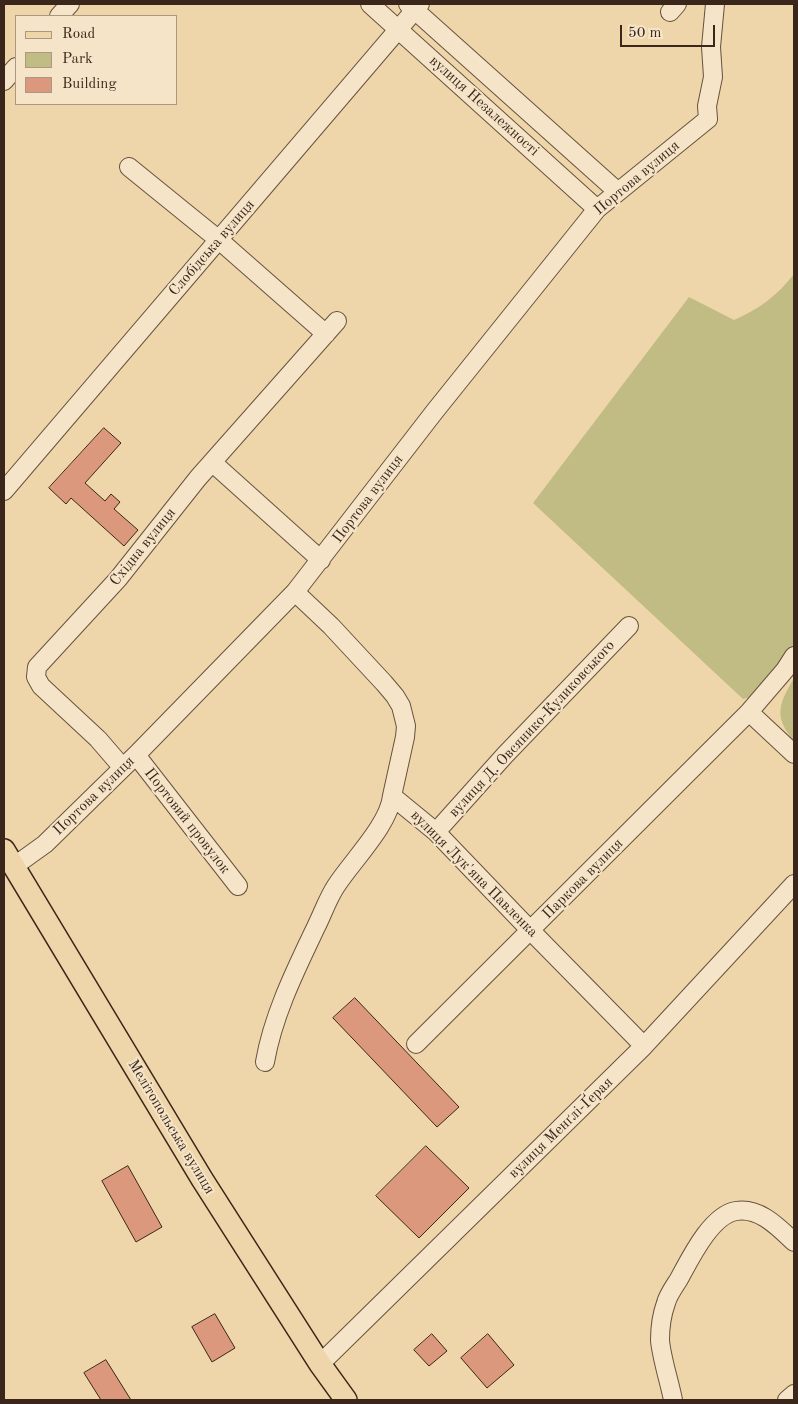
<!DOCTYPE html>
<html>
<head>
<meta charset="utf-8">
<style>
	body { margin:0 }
	#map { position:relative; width:798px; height:1404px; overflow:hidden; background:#efd6aa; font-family:"Old Standard TT",serif }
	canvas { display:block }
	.frame { position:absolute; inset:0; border:5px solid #3a261a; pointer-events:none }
	.legend { position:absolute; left:15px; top:15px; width:162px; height:90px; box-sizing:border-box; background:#f5e4c8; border:1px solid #aa9882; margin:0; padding:6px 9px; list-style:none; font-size:15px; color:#3a261a }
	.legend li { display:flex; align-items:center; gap:10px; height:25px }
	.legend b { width:25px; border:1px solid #aa9882 }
	.scale { position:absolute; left:620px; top:25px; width:95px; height:22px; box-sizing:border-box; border:2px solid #3a261a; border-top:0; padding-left:6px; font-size:15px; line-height:18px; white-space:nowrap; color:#3a261a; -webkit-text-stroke:4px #f5e4c8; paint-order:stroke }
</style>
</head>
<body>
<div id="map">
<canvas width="798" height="1404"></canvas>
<div class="frame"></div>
<ul class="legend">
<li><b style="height:6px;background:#efd6aa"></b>Road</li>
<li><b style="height:14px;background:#c0bc84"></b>Park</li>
<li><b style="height:14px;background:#db987c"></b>Building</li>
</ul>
<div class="scale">50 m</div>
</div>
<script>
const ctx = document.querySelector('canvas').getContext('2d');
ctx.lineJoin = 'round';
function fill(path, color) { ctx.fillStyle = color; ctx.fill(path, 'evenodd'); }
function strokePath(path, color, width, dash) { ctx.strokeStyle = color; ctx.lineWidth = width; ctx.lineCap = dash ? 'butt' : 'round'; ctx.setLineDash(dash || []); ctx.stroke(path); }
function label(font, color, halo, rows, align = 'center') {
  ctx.font = font + ' "Old Standard TT",serif'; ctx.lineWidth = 4; ctx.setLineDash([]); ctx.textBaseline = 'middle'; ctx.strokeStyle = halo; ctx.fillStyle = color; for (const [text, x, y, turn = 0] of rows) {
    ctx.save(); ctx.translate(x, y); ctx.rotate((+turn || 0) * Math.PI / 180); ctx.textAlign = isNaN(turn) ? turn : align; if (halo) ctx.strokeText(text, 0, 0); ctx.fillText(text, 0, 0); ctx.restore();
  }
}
fill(new Path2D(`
	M794 274V644L757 695 743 699 533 503 689 297 734 320C759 309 777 296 794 274Z
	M794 678V741C773 716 779 704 794 678Z`), '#c0bc84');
const building = new Path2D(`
	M104 428 121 443 85 483 105 501 111 494 120 502 114 509 138 530 124 546 71 498 66 504 49 488Z
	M355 998 459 1107 437 1127 333 1018Z
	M426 1146 469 1188 419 1238 376 1196Z
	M128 1166 162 1227 136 1242 102 1181Z
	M215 1314 235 1348 212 1362 192 1327Z
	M432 1334 447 1351 429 1366 414 1350Z
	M488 1334 514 1365 487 1388 461 1358Z
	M106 1360 131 1400H101L84 1373Z`);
fill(building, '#db987c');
strokePath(building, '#3a261a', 1);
const minor = new Path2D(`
	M370 4 597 209
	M408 4 618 192
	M670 12 677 4
	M59 16 70 4
	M4 81 16 67
	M129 167 219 240 326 334
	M213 463 321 560
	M4 491 420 4
	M295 592 331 626 384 683 395 696 401 706 406 726 405 737 392 796 436 832 531 931 644 1046
	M749 712 794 754
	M136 755 238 886
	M123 768 98 739 41 686 36 677 37 667 118 579 198 478 337 321
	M436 832 505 755 629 626
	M13 867 45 844 136 755 295 592 435 411 597 209 708 119 707 106 713 77 711 47 715 4
	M416 1044 749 712 785 670 794 656
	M265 1062C273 1015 296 969 316 927 323 913 328 898 336 886 352 861 389 825 392 796
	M320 1364 644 1046 794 884
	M673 1400C670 1384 661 1356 660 1340 660 1329 662 1314 666 1303 668 1295 674 1287 679 1279 690 1259 711 1215 736 1211 760 1207 779 1228 794 1242
	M787 1400 794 1394`);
const major = new Path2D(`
	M4 850 202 1179 320 1364 346 1400`);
strokePath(minor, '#67523e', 20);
strokePath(major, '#3a261a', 24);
strokePath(minor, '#f5e4c8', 18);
strokePath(major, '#efd6aa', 21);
label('15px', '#3a261a', '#f5e4c8', [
	["вулиця Незалежності",484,106,42],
	["Портова вулиця",637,178,-40],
	["Слобідська вулиця",212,248,-49],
	["Портова вулиця",368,499,-53],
	["Східна вулиця",143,547,-51],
	["вулиця Д. Овсянико-Куликовського",532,729,-47],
	["Портова вулиця",94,796,-44],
	["Портовий провулок",187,821,52],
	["вулиця Лук'яна Павленка",474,874,45],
	["Паркова вулиця",583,879,-45],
	["Мелітопольська вулиця",171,1127,59],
	["вулиця Менґлі-Ґерая",561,1128,-44]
]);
</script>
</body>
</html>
